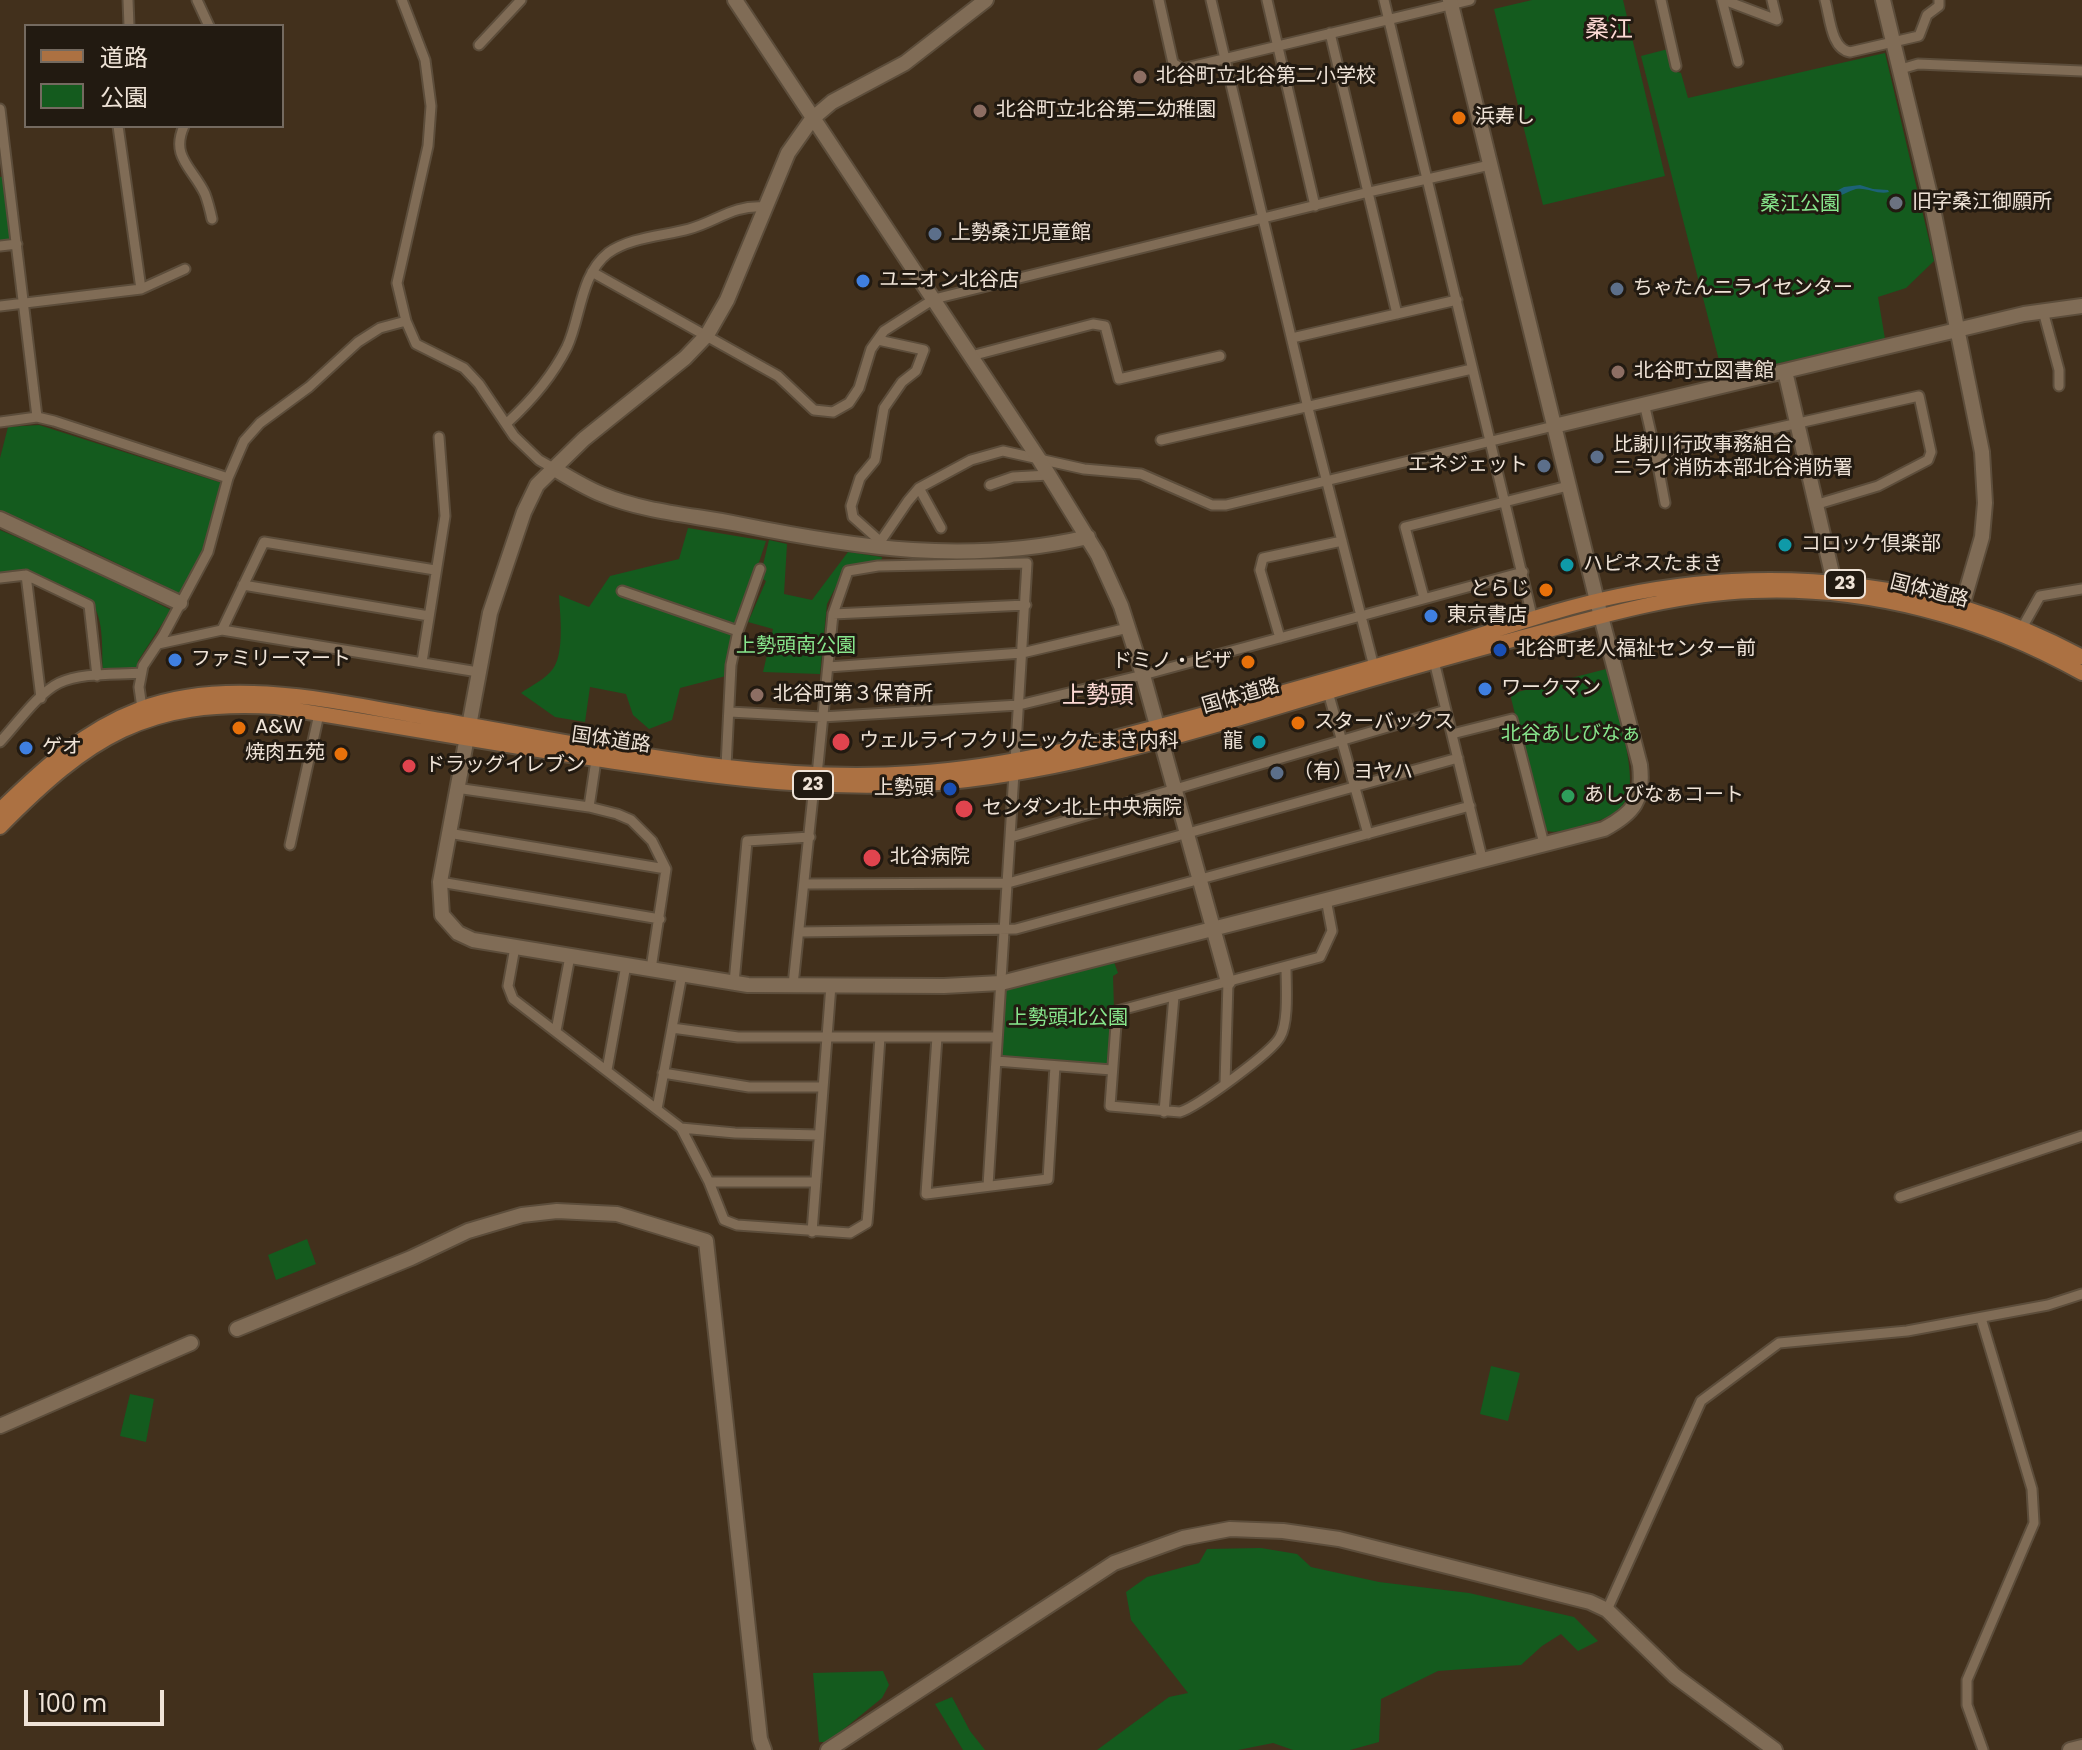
<!DOCTYPE html>
<html>
<head>
<meta charset="utf-8">
<style>
	body { margin:0 }
	#map { position:relative; width:2082px; height:1750px; overflow:hidden; background:#42301c; font-family:Poppins,"Noto Sans JP",sans-serif }
	canvas { display:block }
	.legend { position:absolute; left:24px; top:24px; width:260px; height:104px; box-sizing:border-box; background:#221a11; border:2px solid #746a60; margin:0; padding:10px 14px; list-style:none; font-size:24px; color:#efe3d7 }
	.legend li { display:flex; align-items:center; gap:16px; height:40px }
	.legend b { width:40px; border:2px solid #746a60 }
	.scale { position:absolute; left:24px; top:1690px; width:140px; height:36px; box-sizing:border-box; border:4px solid #efe3d7; border-top:0; padding-left:10px; font-size:24px; line-height:28px; white-space:nowrap; color:#efe3d7; -webkit-text-stroke:6px #221a11; paint-order:stroke }
</style>
</head>
<body>
<div id="map">
<canvas width="2082" height="1750"></canvas>
<ul class="legend">
<li><b style="height:10px;background:#ac7142"></b>道路</li>
<li><b style="height:22px;background:#145b1e"></b>公園</li>
</ul>
<div class="scale">100 m</div>
</div>
<script>
const ctx = document.querySelector('canvas').getContext('2d');
ctx.lineJoin = 'round';
function fill(path, color) { ctx.fillStyle = color; ctx.fill(path, 'evenodd'); }
function strokePath(path, color, width, dash) { ctx.strokeStyle = color; ctx.lineWidth = width; ctx.lineCap = dash ? 'butt' : 'round'; ctx.setLineDash(dash || []); ctx.stroke(path); }
function label(font, color, halo, rows, align = 'center') {
  ctx.font = font + ' Poppins,"Noto Sans JP",sans-serif'; ctx.lineWidth = 6; ctx.setLineDash([]); ctx.textBaseline = 'middle'; ctx.strokeStyle = halo; ctx.fillStyle = color; for (const [text, x, y, turn = 0] of rows) {
    ctx.save(); ctx.translate(x, y); ctx.rotate((+turn || 0) * Math.PI / 180); ctx.textAlign = isNaN(turn) ? turn : align; if (halo) ctx.strokeText(text, 0, 0); ctx.fillText(text, 0, 0); ctx.restore();
  }
}
fill(new Path2D(`
	M1532 0H1623L1665 176 1543 205 1494 9Z
	M1668 49 1674 71 1681 73 1688 98 1885 53 1934 261 1906 288 1878 297 1885 339 1723 376 1641 56Z
	M8 176 17 244 0 246V177Z
	M39 425 222 483 204 553 180 594 81 546 0 511V458L8 427Z
	M688 528 766 541 729 653 726 676 680 688 672 720 649 729 633 715 626 694 590 687 585 722 555 717 521 693C531 686 545 679 552 670 565 655 560 614 559 595L589 607 610 576 679 559Z
	M0 530 75 562 171 610 138 661 137 671 103 672C101 651 106 613 87 599L27 571 0 574Z
	M769 540 787 544 784 594 812 600 848 552 882 557 881 563 846 567 827 604 820 674 763 672 773 629 748 622 766 581 760 577Z
	M1606 669C1613 697 1639 774 1627 798 1620 813 1602 821 1586 824 1573 828 1557 835 1544 830L1510 694Z
	M1114 962 1118 973 1113 976 1114 1009 1110 1067 998 1059 1003 991 1009 985Z
	M307 1239 316 1264 276 1280 268 1255Z
	M1491 1366 1520 1373 1508 1421 1480 1414Z
	M130 1394 154 1399 146 1442 120 1436Z
	M1261 1548 1297 1554 1311 1567 1379 1582 1469 1593 1574 1617 1598 1641 1578 1651 1561 1634 1542 1646 1521 1665 1438 1671 1381 1699 1379 1742 1350 1750H1293L1273 1743 1238 1750H1097L1169 1697 1188 1693 1131 1620 1126 1592 1147 1577 1199 1563 1207 1549Z
	M883 1671 889 1685 882 1698 828 1742H819L813 1673Z
	M952 1697 970 1731 985 1750H963L935 1704Z`), '#145b1e');
fill(new Path2D(`
	M1860 185 1873 189 1888 190 1889 192C1878 195 1867 187 1856 189 1845 192 1842 198 1831 194L1844 187Z`), '#1d6276');
const street = new Path2D(`
	M128 0 129 26
	M197 0 209 26
	M402 0 425 60 431 106 428 146 397 283 406 321 416 344 464 368 479 384 514 436 539 460 553 468
	M1159 0 1173 63 1182 69 1470 0
	M1211 0 1308 408 1374 667
	M1267 0 1315 206
	M1384 0 1533 620
	M1661 0 1676 66
	M1722 0 1738 62
	M1724 0 1777 20
	M1772 0 1777 20
	M1825 0C1830 17 1831 49 1850 52L1919 36 1927 15 1939 6V0
	M1330 33 1397 314
	M479 45 521 0
	M1901 69 1918 64 2082 71
	M0 109 37 417
	M118 126 141 289
	M184 126C170 157 193 168 205 194 208 202 210 210 212 219
	M0 246 17 244
	M592 272 778 376 814 410 833 412 849 403 859 388 871 349 884 331 934 299 1369 192 1490 165
	M0 306 141 289 185 269
	M2043 311 2059 370V386
	M1292 338 1457 300
	M878 340 924 350 916 371 902 382 884 408 875 460 860 478 851 506 853 517 881 542
	M971 356 1093 324 1105 326 1119 379 1220 356
	M1644 403 1656 455 1919 396 1931 452 1928 460 1878 486 1818 504
	M0 422 37 417 54 421 228 478
	M507 423C530 402 553 375 567 347 581 317 580 275 608 253 630 237 664 236 689 229 718 221 732 205 764 207
	M1161 440 1472 369
	M1656 455 1665 503
	M990 485 1013 477 1049 475
	M919 488 941 528
	M876 548 908 501 919 488 971 460 1003 451 1084 469 1141 474 1212 505H1226L1554 426
	M26 575 41 698
	M0 578 26 575 89 605 97 676
	M243 585 429 616
	M622 591 738 631
	M1424 598 1405 527 1568 486
	M833 614 1026 605
	M2022 628 2040 596 2082 589
	M222 630 264 542 435 570
	M1280 638 1260 570 1263 558 1342 541
	M158 644 222 630 478 672
	M1434 661 1482 858
	M422 662 445 516 439 437
	M828 667 1022 653 1128 628
	M1328 692 1368 834
	M142 708 139 687 143 666 163 636 208 552 228 478 244 441 260 423 309 387 358 342 380 328 406 321
	M730 712 822 717 1019 705 1143 675 1523 572
	M1452 734 1512 719 1544 844
	M0 742C16 725 38 693 59 683 82 672 116 675 141 673
	M726 767 731 665 738 631 760 569
	M817 775 833 614 848 571 878 566 1027 563 1015 761
	M456 788 589 807 617 814 631 820 652 841 666 869 651 969
	M589 807 596 760
	M448 833 666 869
	M1011 837 1446 710
	M290 845 319 714
	M440 882 660 919
	M805 884 1008 883 1458 758
	M799 932 1016 929 1470 806
	M515 947 508 986 513 999 681 1128 735 1133 819 1135
	M1286 967C1286 985 1289 1022 1280 1037 1272 1052 1197 1107 1180 1112L1110 1106 1117 1011 1320 957 1332 931 1326 899
	M734 983 747 841 810 837
	M793 985 814 786
	M672 1028 738 1037H997
	M556 1031 570 956
	M937 1037 926 1194 1048 1179 1055 1066
	M996 1061 1112 1070
	M607 1070 626 965
	M663 1073 749 1087H823
	M1225 1084 1228 982
	M657 1109 682 974
	M1164 1112 1174 996
	M681 1128 709 1182 724 1220 737 1225 850 1233 867 1223 868 1212 880 1037
	M709 1182H816
	M988 1186 1014 773
	M1900 1197 2082 1136
	M812 1232 831 985
	M1981 1318 2032 1489 2034 1523 1967 1680V1705L1983 1750
	M1607 1610 1701 1401 1779 1343 1907 1331 2048 1305 2082 1294`);
const secondary = new Path2D(`
	M735 0 1039 459 1098 555 1121 606 1143 675 1228 982
	M986 0 905 63 832 102 812 119 788 153 727 300 707 335 685 358 584 439 537 485 524 512 490 613 440 882 442 915 458 933 473 940 748 985 944 986 1001 983 1604 829C1634 813 1644 800 1640 765L1597 601 1450 0
	M1883 0 1931 199 1982 452 1985 503 1982 537 1962 606
	M1785 371 1834 582
	M1554 426 2024 314 2082 306
	M553 468C568 477 584 487 601 494 644 512 692 515 738 524 857 548 968 565 1088 537
	M0 519 180 603
	M237 1329 411 1258 468 1231 522 1215 557 1211 617 1214 706 1241 760 1739 764 1750
	M0 1426 191 1343
	M828 1750 1114 1563 1183 1538 1230 1529 1283 1531 1339 1539 1590 1602 1607 1610 1675 1676 1775 1750
	M2070 1750 2082 1747`);
const primary = new Path2D(`
	M0 810C42 769 84 730 140 709 232 674 346 704 440 720 597 746 754 784 914 773 1012 767 1106 741 1201 715 1277 694 1354 673 1431 650 1493 632 1555 609 1618 596 1776 563 1939 580 2082 657
	M0 827C89 737 146 699 276 707 399 726 521 749 644 766 746 781 846 792 949 782 1079 769 1203 729 1328 692 1391 673 1453 656 1516 639 1594 618 1672 594 1752 591 1866 586 1983 617 2082 673`);
strokePath(street, '#5c4d3b', 13);
strokePath(secondary, '#5c4d3b', 18);
strokePath(primary, '#5c4d3b', 18);
strokePath(street, '#806c56', 9);
strokePath(secondary, '#806c56', 14);
strokePath(primary, '#ac7142', 14);
for (const [x, y, r, color] of [
	[1140,77,8,"#8d6e63"],
	[980,111,8,"#8d6e63"],
	[1459,118,8,"#e8710a"],
	[1896,203,8,"#6b7280"],
	[935,234,8,"#5c6f8a"],
	[863,281,8,"#3f7fe0"],
	[1617,289,8,"#5c6f8a"],
	[1618,372,8,"#8d6e63"],
	[1597,457,8,"#5c6f8a"],
	[1544,466,8,"#5c6f8a"],
	[1785,545,8,"#0f9aa8"],
	[1567,565,8,"#0f9aa8"],
	[1546,590,8,"#e8710a"],
	[1431,616,8,"#3f7fe0"],
	[1500,650,8,"#1a4fb4"],
	[175,660,8,"#3f7fe0"],
	[1248,662,8,"#e8710a"],
	[1485,689,8,"#3f7fe0"],
	[757,695,8,"#8d6e63"],
	[1298,723,8,"#e8710a"],
	[239,728,8,"#e8710a"],
	[841,742,10,"#e0444e"],
	[1259,742,8,"#0f9aa8"],
	[26,748,8,"#3f7fe0"],
	[341,754,8,"#e8710a"],
	[409,766,8,"#e0444e"],
	[1277,773,8,"#5c6f8a"],
	[950,789,8,"#1a4fb4"],
	[1568,796,8,"#2e9e5b"],
	[964,809,10,"#e0444e"],
	[872,858,10,"#e0444e"]
]) { const dot = new Path2D(); dot.arc(x, y, r, 0, 2 * Math.PI); ctx.fillStyle = color; ctx.fill(dot); strokePath(dot, '#221a11', 3); }
for (const [x, y, w] of [
	[1845,584,40],
	[813,785,40]
]) { const box = new Path2D(); box.roundRect(x - w / 2, y - 14, w, 28, 6); ctx.fillStyle = '#221a11'; ctx.fill(box); strokePath(box, '#efe3d7', 2); }
label('bold 18px', '#efe3d7', null, [
	["23",1845,584],
	["23",813,785]
]);
label('20px', '#efe3d7', '#221a11', [
	["北谷町立北谷第二小学校",1156,77],
	["北谷町立北谷第二幼稚園",996,111],
	["浜寿し",1475,118],
	["旧字桑江御願所",1912,203],
	["上勢桑江児童館",951,234],
	["ユニオン北谷店",879,281],
	["ちゃたんニライセンター",1633,289],
	["北谷町立図書館",1634,372],
	["比謝川行政事務組合",1613,446],
	["ニライ消防本部北谷消防署",1613,469],
	["エネジェット",1528,466,"right"],
	["コロッケ倶楽部",1801,545],
	["ハピネスたまき",1583,565],
	["とらじ",1530,590,"right"],
	["東京書店",1447,616],
	["北谷町老人福祉センター前",1516,650],
	["ファミリーマート",191,660],
	["ドミノ・ピザ",1232,662,"right"],
	["ワークマン",1501,689],
	["北谷町第３保育所",773,695],
	["スターバックス",1314,723],
	["A&W",255,728],
	["ウェルライフクリニックたまき内科",859,742],
	["龍",1243,742,"right"],
	["ゲオ",42,748],
	["焼肉五苑",325,754,"right"],
	["ドラッグイレブン",425,766],
	["（有）ヨヤハ",1293,773],
	["上勢頭",934,789,"right"],
	["あしびなぁコート",1584,796],
	["センダン北上中央病院",982,809],
	["北谷病院",890,858]
], 'left');
label('20px', '#87e68c', '#221a11', [
	["桑江公園",1800,205],
	["上勢頭南公園",796,647],
	["北谷あしびなぁ",1571,735],
	["上勢頭北公園",1068,1019]
]);
label('20px', '#efe3d7', '#221a11', [
	["国体道路",1929,592,14],
	["国体道路",1241,697,-16],
	["国体道路",611,741,8]
]);
label('24px', '#fcd9d4', '#221a11', [
	["桑江",1609,31],
	["上勢頭",1098,697]
]);
</script>
</body>
</html>
